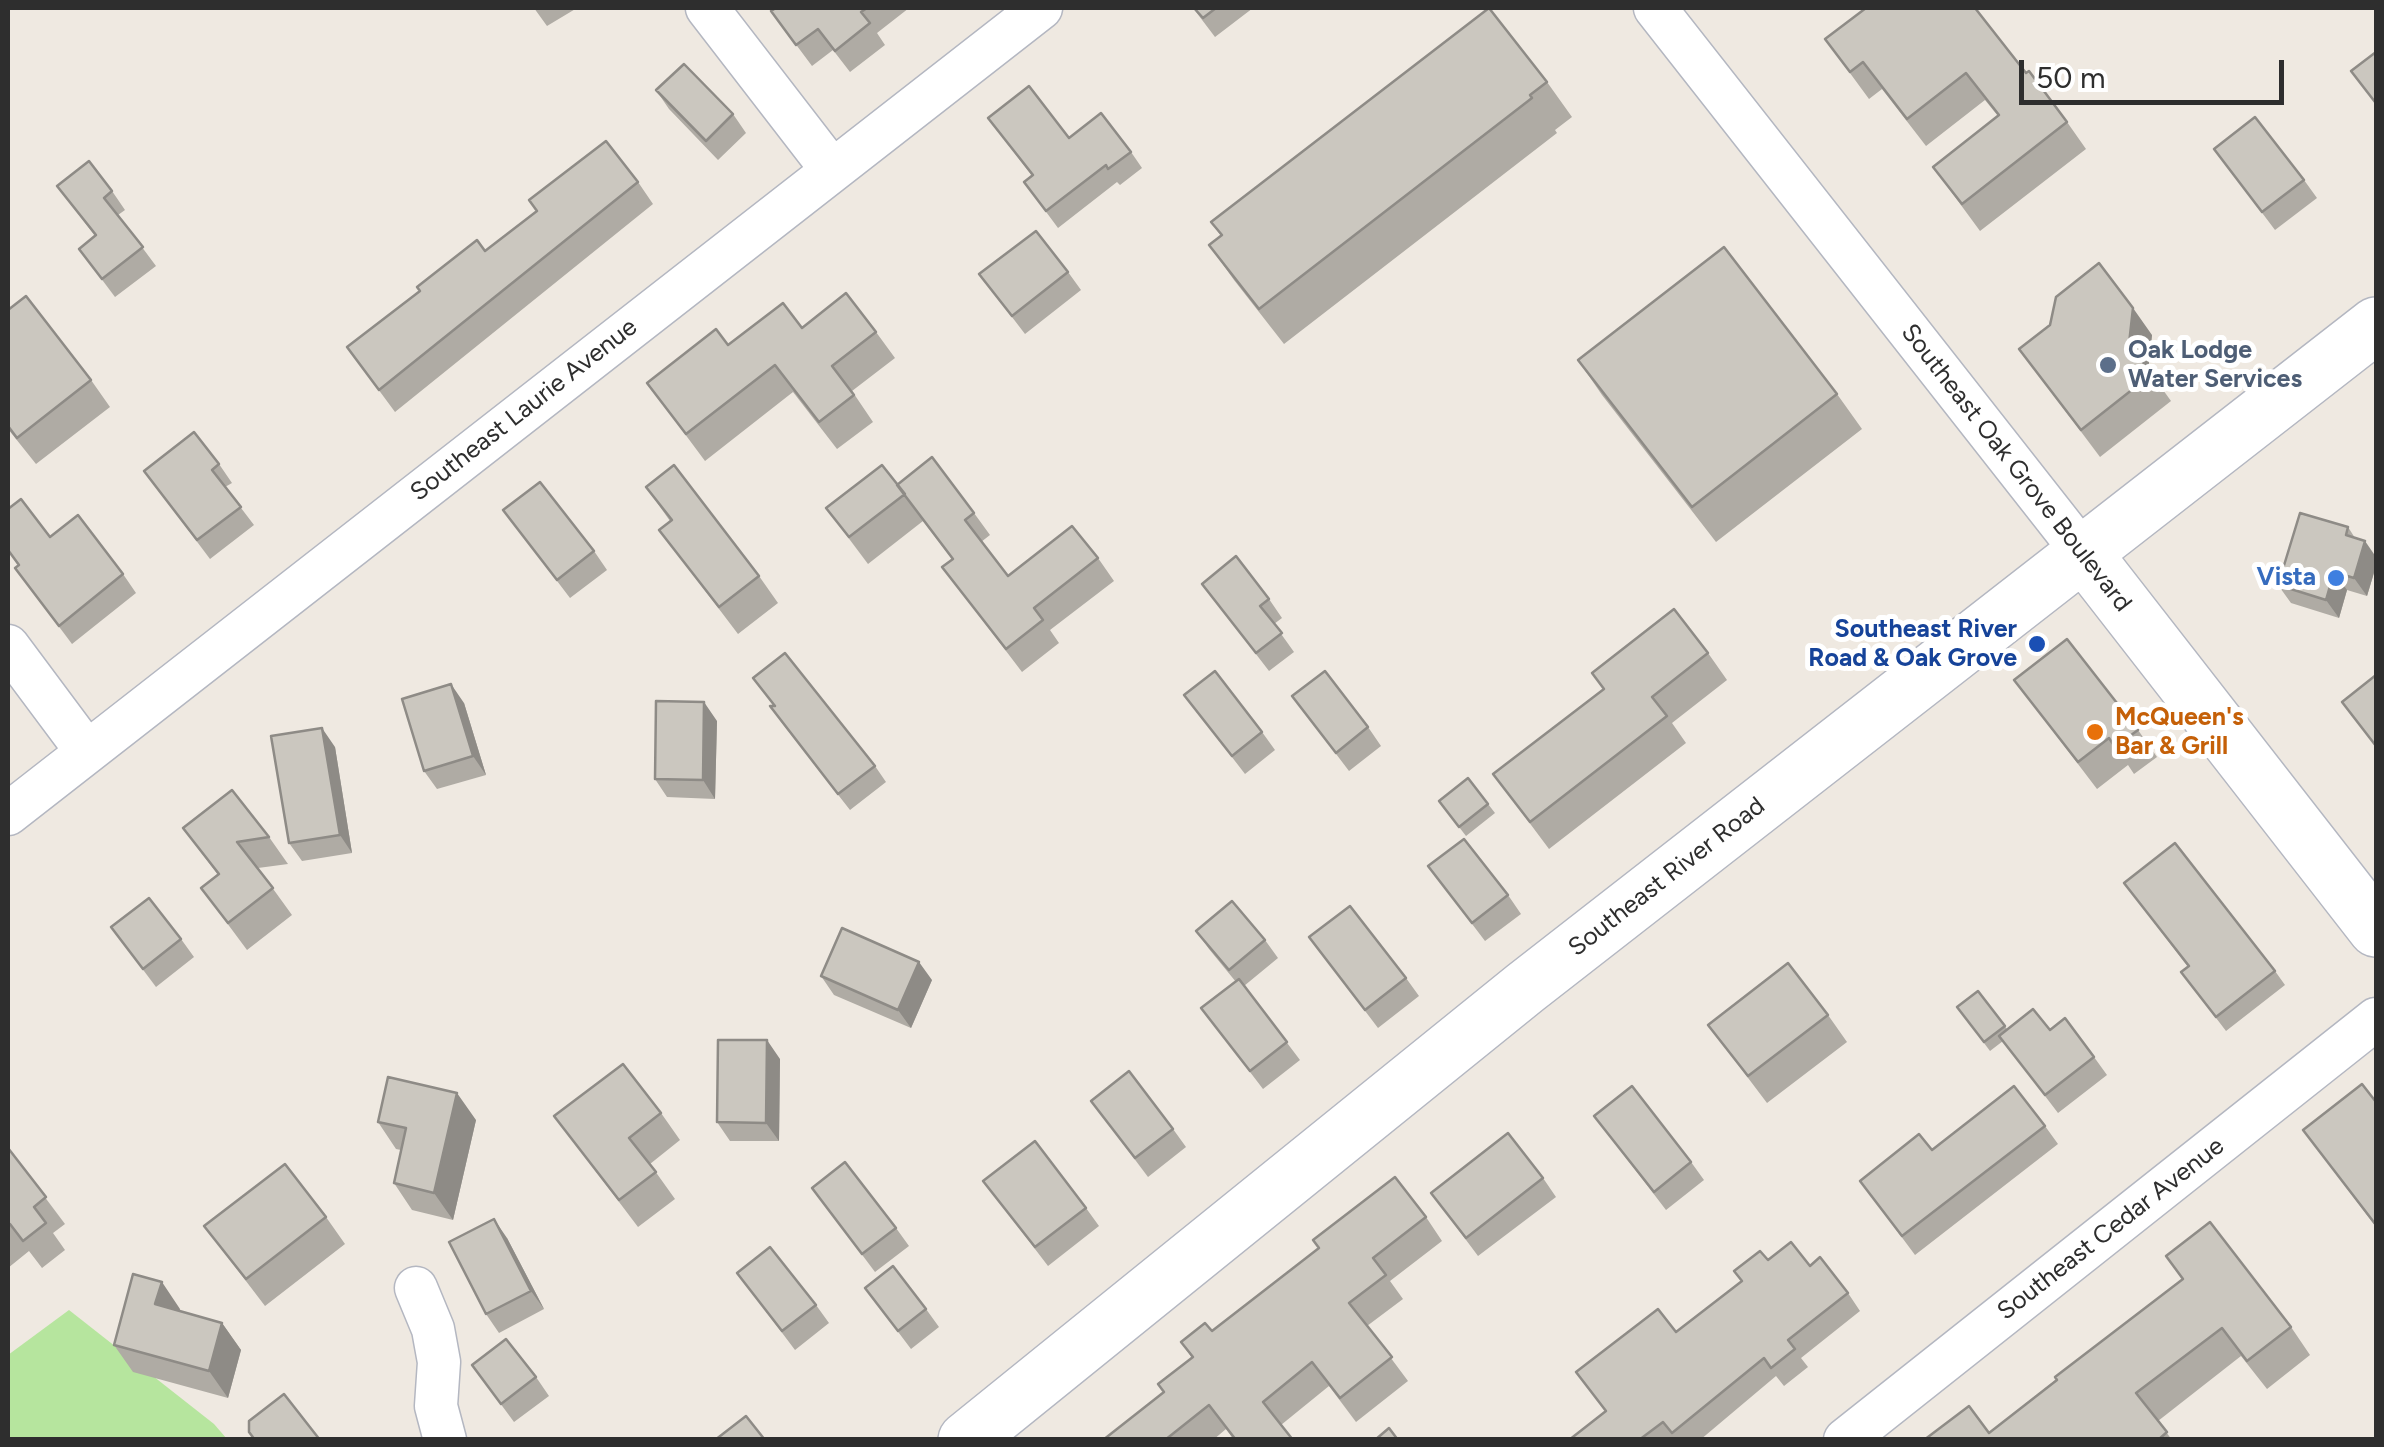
<!DOCTYPE html>
<html>
<head>
<meta charset="utf-8">
<style>
	body { margin:0 }
	#map { position:relative; width:2384px; height:1447px; overflow:hidden; background:#efe9e1; font-family:Figtree,sans-serif }
	canvas { display:block }
	.frame { position:absolute; inset:0; border:10px solid #2e2e2e; pointer-events:none }
	.scale { position:absolute; left:2019px; top:60px; width:265px; height:45px; box-sizing:border-box; border:5px solid #2e2e2e; border-top:0; padding-left:12px; font-size:30px; line-height:35px; white-space:nowrap; color:#2e2e2e; -webkit-text-stroke:8px #fff; paint-order:stroke }
</style>
</head>
<body>
<div id="map">
<canvas width="2384" height="1447"></canvas>
<div class="frame"></div>
<div class="scale">50 m</div>
</div>
<script>
const ctx = document.querySelector('canvas').getContext('2d');
ctx.lineJoin = 'round';
function fill(path, color) { ctx.fillStyle = color; ctx.fill(path, 'evenodd'); }
function strokePath(path, color, width, dash) { ctx.strokeStyle = color; ctx.lineWidth = width; ctx.lineCap = dash ? 'butt' : 'round'; ctx.setLineDash(dash || []); ctx.stroke(path); }
function label(font, color, halo, rows, align = 'center') {
  ctx.font = font + ' Figtree,sans-serif'; ctx.lineWidth = 10; ctx.setLineDash([]); ctx.textBaseline = 'middle'; ctx.strokeStyle = halo; ctx.fillStyle = color; for (const [text, x, y, turn = 0] of rows) {
    ctx.save(); ctx.translate(x, y); ctx.rotate((+turn || 0) * Math.PI / 180); ctx.textAlign = isNaN(turn) ? turn : align; if (halo) ctx.strokeText(text, 0, 0); ctx.fillText(text, 0, 0); ctx.restore();
  }
}
fill(new Path2D(`
	M69 1310 214 1424 227 1439H8V1355Z`), '#b6e59e');
const street = new Path2D(`
	M707 8 832 170
	M1655 8 2084 554
	M8 646 87 752
	M8 814 1041 8
	M416 1288 433 1329 439 1362 436 1406 445 1440
	M1845 1440 2376 1019`);
const secondary = new Path2D(`
	M2084 554 2376 929
	M966 1440 1525 988 2376 325`);
strokePath(street, '#b4b7c1', 45);
strokePath(secondary, '#b4b7c1', 58);
strokePath(street, '#fff', 42);
strokePath(secondary, '#fff', 55);
fill(new Path2D(`
	M534 8H577L547 26Z
	M776 8H909L877 33 885 45 850 72 833 50 812 66 771 11Z
	M1193 8H1253L1215 37Z
	M1825 39 2026 73 2067 122 2086 149 1980 231 1933 167 1998 116 1985 100 1926 146 1882 89 1869 99Z
	M1547 82 1572 117 1555 130 1557 133 1284 344 1234 280 1209 245 1221 236 1211 222Z
	M656 90 733 114 746 133 718 160 669 109Z
	M988 118 1069 138 1131 152 1142 168 1120 185 1117 182 1058 228 1024 182 1032 176Z
	M2214 149 2304 180 2317 198 2275 230Z
	M638 182 653 204 395 412 347 347 485 251Z
	M57 186 112 191 125 210 118 215 156 266 115 297 79 249 95 236Z
	M1068 272 1081 290 1025 334 979 274Z
	M8 310 91 380 110 407 36 464 8 429Z
	M802 328 876 332 895 358 852 391 873 422 837 449 793 392 705 461 647 383 728 345Z
	M2152 335 2148 369 2171 401 2100 457 2019 349Z
	M1578 360 1837 394 1862 429 1716 542 1602 395Z
	M219 464 232 483 225 487 254 525 210 559 144 471Z
	M897 485 974 513 990 535 981 542 1008 576 1098 558 1114 581 1050 630 1059 643 1022 672 942 567 952 559 923 521 868 564 826 508Z
	M646 487 759 576 778 603 738 634 659 530 670 521Z
	M8 509 50 537 123 574 136 593 72 644 15 568 18 565 8 551Z
	M503 510 594 551 607 570 570 598Z
	M2348 527 2355 538 2376 557V566L2367 596 2347 590 2339 618 2291 603 2278 585Z
	M1202 584 1269 599 1282 618 1274 624 1294 652 1269 671Z
	M1708 653 1727 680 1672 723 1686 743 1549 849 1493 774 1603 689 1592 673Z
	M753 678 875 766 886 782 850 810 782 723 770 706H774Z
	M2014 680 2138 730 2157 757 2134 774 2128 765 2097 789Z
	M1184 695 1262 732 1275 750 1245 774Z
	M1292 696 1368 727 1381 746 1349 771Z
	M464 703 486 775 437 789 424 771Z
	M717 721 715 799 667 797 655 779Z
	M335 747 352 853 302 861 289 843Z
	M1468 778 1495 813 1466 836 1439 801Z
	M183 828 269 837 288 864 258 868 292 915 247 950 201 888 218 875Z
	M1428 866 1508 895 1521 914 1485 941Z
	M2124 883 2275 971 2285 985 2226 1031 2181 972 2188 967Z
	M111 927 181 939 194 957 156 987Z
	M1196 931 1265 940 1278 958 1244 986 1300 1060 1263 1089 1201 1008 1236 982 1209 949Z
	M1309 937 1406 978 1419 996 1378 1028Z
	M821 976 932 980 911 1028 834 995Z
	M1978 991 2007 1029 2050 1030 2094 1057 2107 1075 2058 1113 2003 1041 1990 1051 1957 1007Z
	M1828 1015 1847 1042 1767 1103 1708 1025Z
	M780 1059 779 1141H730L717 1122Z
	M1091 1101 1173 1129 1186 1147 1148 1177Z
	M2376 1102V1227L2303 1130Z
	M661 1113 680 1140 650 1164 675 1199 638 1227 554 1116Z
	M1594 1116 1691 1162 1704 1180 1666 1210Z
	M476 1120 453 1220 412 1210 394 1183 401 1150 396 1149 378 1122Z
	M2045 1126 2058 1144 1915 1255 1860 1181 1932 1150Z
	M8 1148 65 1224 53 1233 65 1250 42 1268 29 1251 8 1268Z
	M1543 1178 1556 1197 1478 1256 1431 1193Z
	M983 1181 1086 1208 1099 1226 1048 1266Z
	M812 1188 896 1228 909 1246 875 1272Z
	M326 1217 345 1244 265 1306 204 1226Z
	M1426 1217 1442 1241 1390 1281 1403 1299 1367 1326 1408 1381 1356 1422 1329 1386 1281 1425 1293 1440H1234L1226 1429 1213 1440H1103L1163 1392 1192 1358 1181 1342 1212 1331Z
	M507 1238 544 1309 499 1333 486 1314Z
	M2166 1256 2291 1327 2310 1355 2267 1389 2241 1356 2158 1421 2172 1440H1924L1989 1433 2182 1279Z
	M1768 1260 1810 1266 1848 1293 1860 1311 1801 1358 1808 1367 1784 1386 1776 1376 1700 1440H1569L1605 1411 1576 1372 1676 1332Z
	M737 1273 816 1305 829 1323 795 1350Z
	M865 1288 926 1309 939 1327 911 1349Z
	M180 1309V1311L222 1323 241 1350 228 1398 133 1372 114 1345Z
	M472 1365 536 1377 549 1396 514 1422Z`), '#afaba4');
fill(new Path2D(`
	M2133 308 2152 335 2148 371 2129 344Z
	M2365 541 2376 557V566L2367 596 2354 578Z
	M2334 572 2347 590 2339 618 2326 600Z
	M451 684 464 703 486 775 473 756Z
	M704 702 717 721 715 799 703 780Z
	M322 728 335 747 352 853 340 835Z
	M919 962 932 980 911 1028 898 1010Z
	M767 1040 780 1059 779 1141 766 1123Z
	M457 1093 476 1120 453 1220 434 1193Z
	M494 1219 507 1238 544 1309 531 1291Z
	M162 1282 180 1309 174 1331 155 1304Z
	M222 1323 241 1350 228 1398 209 1371Z`), '#8e8b86');
const building = new Path2D(`
	M776 8H867L861 12 870 23 835 51 818 29 796 45 771 11Z
	M1194 8H1216L1203 18Z
	M1489 8 1547 82 1530 95 1532 98 1259 309 1209 245 1222 235 1211 222Z
	M1866 8H1975L2026 73 2029 71 2067 122 1962 204 1933 167 1999 115 1966 73 1907 119 1863 62 1850 72 1825 39Z
	M2376 52V101L2375 102 2351 71Z
	M684 64 733 114 706 141 656 90Z
	M1029 86 1069 138 1101 113 1131 152 1108 169 1106 165 1046 211 1024 182 1033 175 988 118Z
	M2255 117 2304 180 2262 212 2214 149Z
	M606 141 638 182 379 390 347 347 420 291 417 287 477 240 485 251 537 211 529 200Z
	M89 161 112 191 104 198 143 247 102 279 79 249 96 235 57 186Z
	M1036 231 1068 272 1012 316 979 274Z
	M1724 247 1837 394 1692 507 1578 360Z
	M2099 263 2133 308 2129 344 2152 374 2081 430 2019 349 2050 325 2056 297Z
	M846 293 876 332 832 366 854 395 819 422 775 365 686 434 647 383 716 329 728 345 783 303 802 328Z
	M26 296 91 380 17 438 8 426V310Z
	M194 432 219 464 212 470 241 507 197 540 144 471Z
	M932 457 974 513 965 520 1008 576 1072 526 1098 558 1034 608 1043 620 1006 649 942 567 953 559 897 485Z
	M674 465 759 576 719 607 659 530 672 520 646 487Z
	M882 465 905 494 849 537 826 508Z
	M540 482 594 551 557 580 503 510Z
	M21 499 50 537 78 515 123 574 59 626 15 568 19 565 8 550V509Z
	M2300 513 2348 527 2346 535 2365 541 2354 578 2334 572 2326 600 2278 585Z
	M1236 556 1269 599 1260 606 1282 633 1256 653 1202 584Z
	M1674 609 1708 653 1652 697 1667 716 1530 822 1493 774 1604 689 1592 673Z
	M2067 639 2138 730 2115 747 2109 738 2078 762 2014 680Z
	M785 653 875 766 838 794 770 706H775L753 678Z
	M1215 671 1262 732 1232 756 1184 695Z
	M1325 671 1368 727 1336 753 1292 696Z
	M2376 675V746L2342 702Z
	M451 684 473 756 424 771 402 699Z
	M656 701 704 702 703 780 655 779Z
	M322 728 340 835 289 843 271 736Z
	M1468 778 1488 804 1459 827 1439 801Z
	M232 790 269 837 237 842 273 888 228 923 201 888 219 874 183 828Z
	M1464 839 1508 895 1472 923 1428 866Z
	M2175 843 2275 971 2216 1017 2181 972 2189 966 2124 883Z
	M149 898 181 939 143 969 111 927Z
	M1232 901 1265 940 1229 970 1196 931Z
	M1350 906 1406 978 1365 1010 1309 937Z
	M842 928 919 962 898 1010 821 976Z
	M1788 963 1828 1015 1748 1076 1708 1025Z
	M1239 979 1287 1042 1250 1071 1201 1008Z
	M1978 991 2005 1026 1984 1042 1957 1007Z
	M2033 1009 2050 1030 2065 1018 2094 1057 2045 1095 1999 1036Z
	M718 1040H767L766 1123 717 1122Z
	M623 1064 661 1113 629 1138 656 1172 619 1200 554 1116Z
	M1129 1071 1173 1129 1135 1158 1091 1101Z
	M388 1077 457 1093 434 1193 394 1183 406 1128 378 1122Z
	M2362 1084 2376 1102V1225L2303 1130Z
	M1632 1086 1691 1162 1654 1192 1594 1116Z
	M2014 1086 2045 1126 1902 1236 1860 1181 1919 1134 1932 1150Z
	M1508 1133 1543 1178 1466 1238 1431 1193Z
	M1035 1141 1086 1208 1035 1247 983 1181Z
	M8 1148 46 1197 34 1207 46 1223 23 1241 10 1224 8 1226Z
	M845 1162 896 1228 862 1254 812 1188Z
	M285 1164 326 1217 246 1279 204 1226Z
	M1395 1177 1426 1217 1373 1258 1386 1275 1349 1303 1392 1357 1340 1398 1312 1362 1263 1402 1293 1440H1236L1209 1405 1165 1440H1103L1164 1392 1158 1384 1193 1357 1181 1342 1205 1323 1212 1331 1319 1248 1313 1240Z
	M494 1219 531 1291 486 1314 449 1242Z
	M2210 1222 2291 1327 2247 1361 2222 1328 2136 1393 2167 1432 2158 1440H1924L1969 1406 1989 1433 2057 1380 2055 1377 2183 1279 2166 1256Z
	M1791 1242 1810 1266 1820 1257 1848 1293 1788 1340 1795 1349 1771 1368 1764 1358 1672 1433 1663 1422 1639 1440H1569L1606 1411 1576 1372 1658 1309 1676 1332 1742 1281 1734 1271 1760 1251 1768 1260Z
	M770 1247 816 1305 782 1331 737 1273Z
	M893 1266 926 1309 898 1331 865 1288Z
	M133 1274 162 1282 155 1304 222 1323 209 1371 114 1345Z
	M506 1339 536 1377 501 1404 472 1365Z
	M284 1394 320 1440H255L249 1432V1421Z
	M746 1416 765 1440H715Z
	M1389 1428 1398 1440H1375Z`);
fill(building, '#cbc7bf');
strokePath(building, '#8e8b86', 2.5);
for (const [x, y, r, color] of [
	[2108,365,10,"#5c6f8a"],
	[2336,578,10,"#3f7fe0"],
	[2037,644,10,"#1a4fb4"],
	[2095,732,10,"#e8710a"]
]) { const dot = new Path2D(); dot.arc(x, y, r, 0, 2 * Math.PI); ctx.fillStyle = color; ctx.fill(dot); strokePath(dot, '#fff', 4); }
label('bold 25px', '#4e5e75', '#fff', [
	["Oak Lodge",2128,351],
	["Water Services",2128,380]
], 'left');
label('25px', '#2e2e2e', '#fff', [
	["Southeast Laurie Avenue",524,410,-38],
	["Southeast Oak Grove Boulevard",2016,468,52],
	["Southeast River Road",1667,877,-38],
	["Southeast Cedar Avenue",2111,1229,-38]
]);
label('bold 25px', '#366cbe', '#fff', [
	["Vista",2316,578]
], 'right');
label('bold 25px', '#164399', '#fff', [
	["Southeast River",2017,630],
	["Road & Oak Grove",2017,659]
], 'right');
label('bold 25px', '#c56008', '#fff', [
	["McQueen's",2115,718],
	["Bar & Grill",2115,747]
], 'left');
</script>
</body>
</html>
